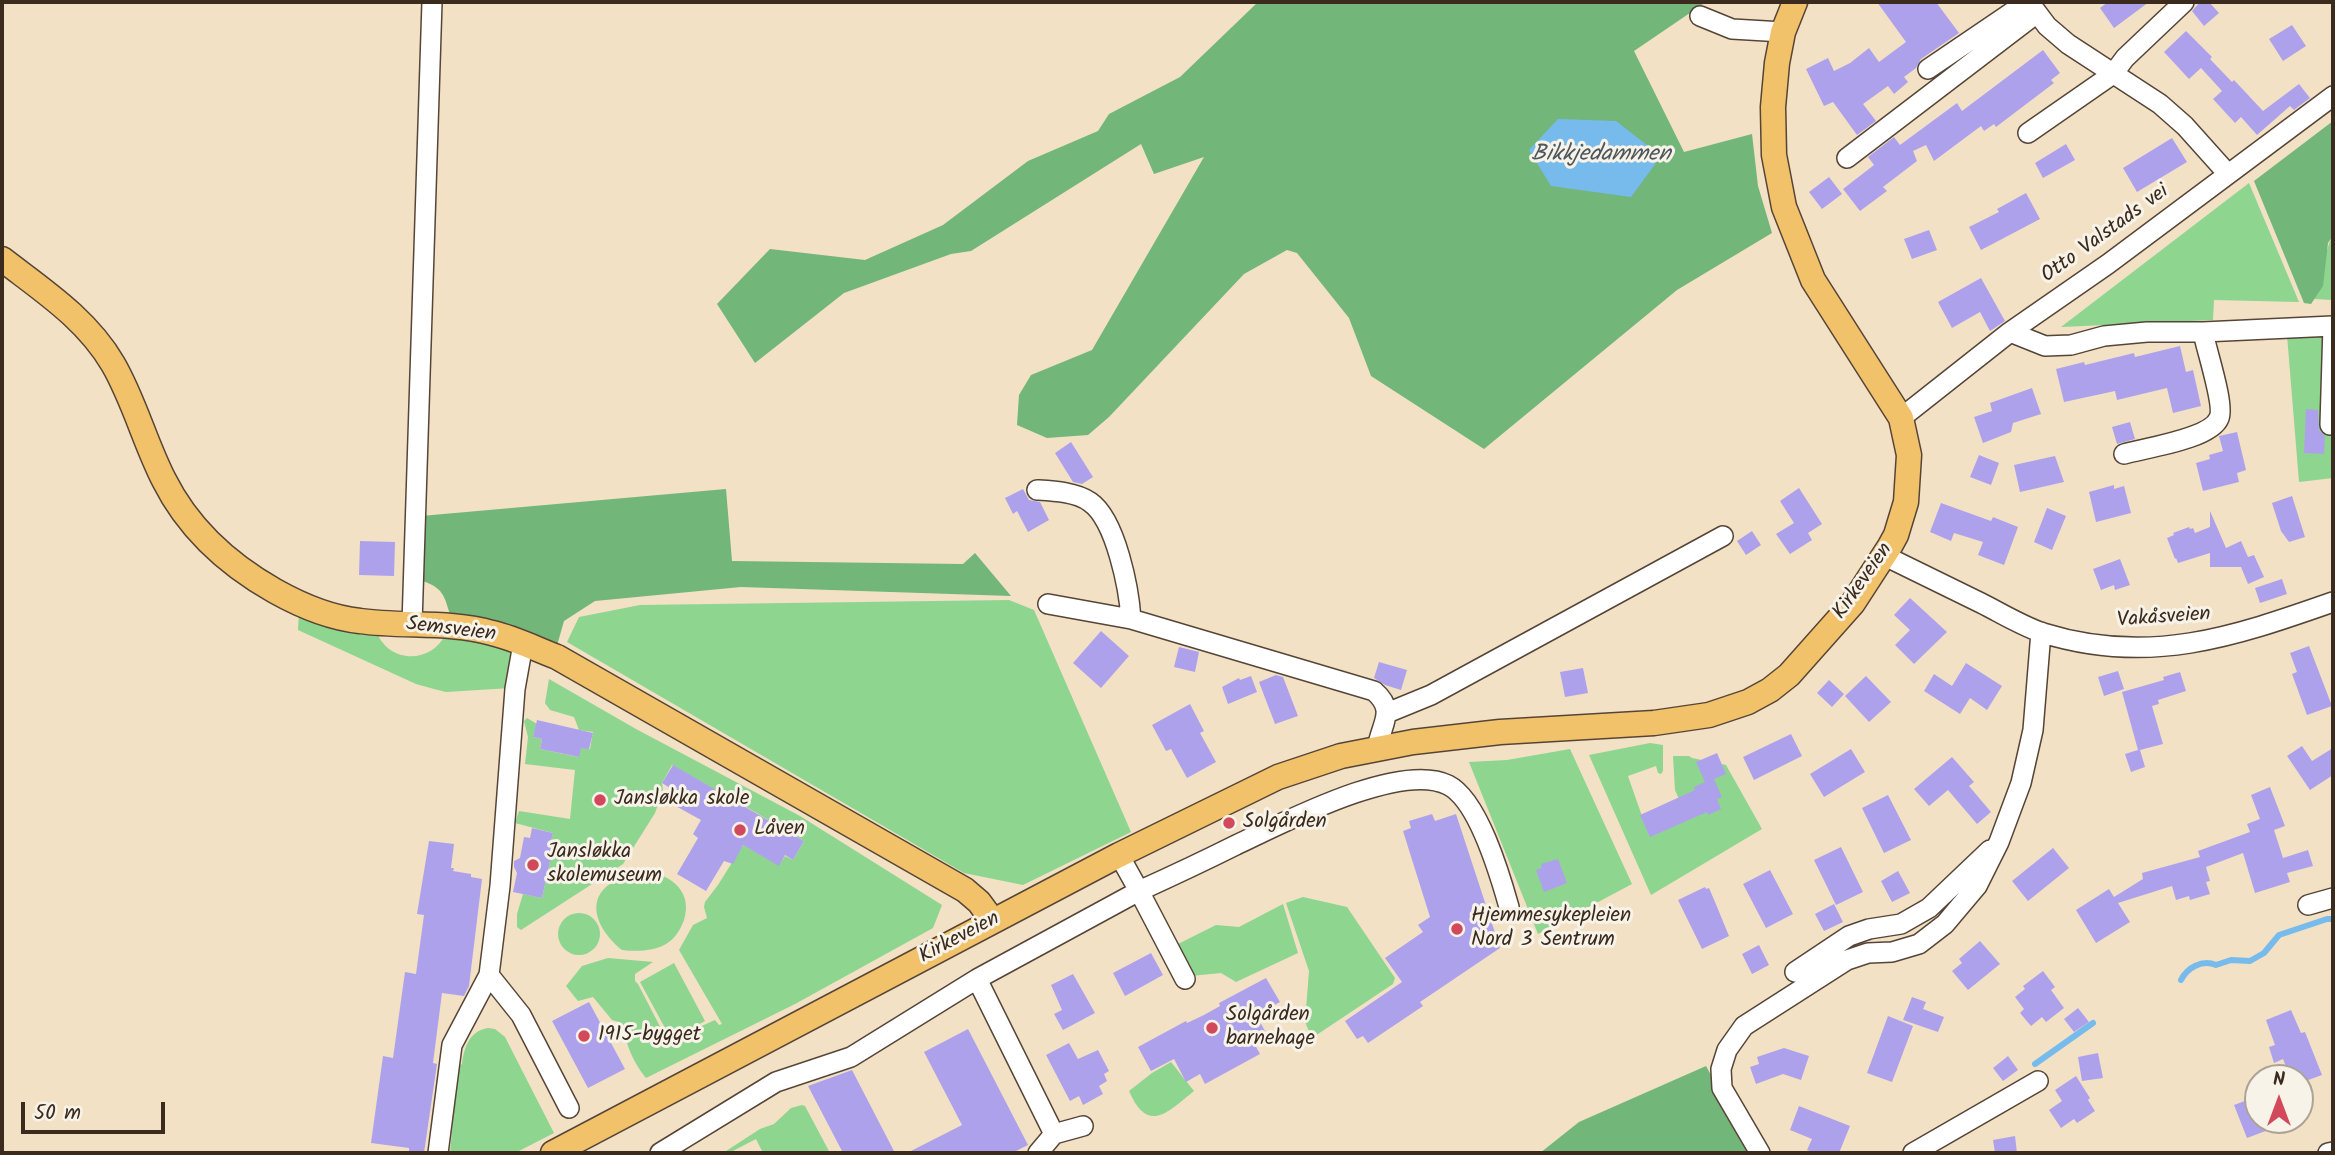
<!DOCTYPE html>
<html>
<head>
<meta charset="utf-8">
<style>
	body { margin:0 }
	#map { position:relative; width:2335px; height:1155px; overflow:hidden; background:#f2e1c5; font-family:Kalam,sans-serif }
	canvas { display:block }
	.frame { position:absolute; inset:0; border:4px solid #3b2a1e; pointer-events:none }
	.north { position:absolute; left:2244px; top:1064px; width:70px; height:70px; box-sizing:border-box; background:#f7f3e8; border:2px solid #aca397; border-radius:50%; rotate:0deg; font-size:19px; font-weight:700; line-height:28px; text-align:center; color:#3b2a1e }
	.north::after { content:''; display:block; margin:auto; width:24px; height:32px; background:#d1495b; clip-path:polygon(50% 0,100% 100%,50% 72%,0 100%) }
	.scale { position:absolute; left:21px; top:1102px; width:144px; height:32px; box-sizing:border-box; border:4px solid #3b2a1e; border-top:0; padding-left:9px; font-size:21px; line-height:24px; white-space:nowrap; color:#3b2a1e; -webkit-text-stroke:5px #f7f3e8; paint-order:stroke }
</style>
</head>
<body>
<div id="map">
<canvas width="2335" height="1155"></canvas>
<div class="frame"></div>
<div class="north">N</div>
<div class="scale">50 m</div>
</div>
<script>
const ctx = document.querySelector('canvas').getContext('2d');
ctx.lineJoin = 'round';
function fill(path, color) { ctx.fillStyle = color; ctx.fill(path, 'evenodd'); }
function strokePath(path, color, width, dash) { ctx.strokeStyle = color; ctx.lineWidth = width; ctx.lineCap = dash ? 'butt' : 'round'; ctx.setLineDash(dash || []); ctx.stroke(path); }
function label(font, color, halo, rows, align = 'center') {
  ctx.font = font + ' Kalam,sans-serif'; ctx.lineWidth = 6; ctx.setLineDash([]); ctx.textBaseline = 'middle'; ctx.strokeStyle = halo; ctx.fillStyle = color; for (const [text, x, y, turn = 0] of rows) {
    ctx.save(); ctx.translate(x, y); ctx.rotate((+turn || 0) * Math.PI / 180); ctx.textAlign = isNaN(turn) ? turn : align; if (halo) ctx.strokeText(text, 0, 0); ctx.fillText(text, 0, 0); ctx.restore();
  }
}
fill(new Path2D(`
	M2249 183 2299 302 2214 300 2213 320 2061 327Z
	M2333 236V300L2314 299C2328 277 2321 255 2333 236Z
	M2287 335 2333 337V478L2299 482Z
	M1009 600 1034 610 1131 832 1023 885 964 873 567 642 579 617 640 605Z
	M299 611 376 630C387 664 432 665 446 633L506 645 512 655 511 688 446 692 434 689 416 684 298 630Z
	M549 679 636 729 800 816 942 905 933 928 795 1004 646 1078C638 1068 631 1056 627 1043 625 1035 624 1029 619 1022L612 1020 593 997 578 1001 566 986 582 966 608 958 653 962 635 974V981L638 984 668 1042 680 1037 682 1039 695 1032V1029L715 1020 719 1025 722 1024 679 950 693 925 707 918 704 907 705 902 718 885 743 845 779 865 785 856 793 860 804 841 743 805 744 803 735 798 733 800 672 765 662 783 663 791 655 813 623 864 521 930 517 927V914L523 894 542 898 554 843 551 842 553 833 515 823 519 811 570 819 575 770 525 764 528 737 524 721 527 718 537 724 533 737 542 739 540 749 578 757 581 747 590 749 593 732 579 730 574 717 550 710 545 703Z
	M1650 743 1663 745V771L1661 774 1658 773 1656 766 1628 776 1643 819 1685 813 1675 790 1673 756H1689L1692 758 1726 765 1762 829 1651 895 1589 755Z
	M1570 749 1632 884 1538 934 1469 762 1507 760Z
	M638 870C666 872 694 888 684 920 681 928 676 937 669 942 657 951 636 952 622 950 605 937 585 909 604 889 610 882 629 874 638 870Z
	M1303 897 1347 907 1395 978 1393 984 1312 1038 1305 1022 1309 971 1286 903Z
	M1283 904 1298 953 1236 982 1221 973 1191 976 1174 946 1216 925 1239 927Z
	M558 934a21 21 0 1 1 42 0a21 21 0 1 1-42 0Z
	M674 963 705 1021 671 1039 640 982Z
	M488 1028 495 1029 505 1037 554 1133 515 1153H450L458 1067 462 1064C464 1048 469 1031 488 1028Z
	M1171 1062 1194 1091C1168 1112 1148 1135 1129 1091L1152 1073Z
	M802 1105 805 1106 830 1153H763L756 1139 729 1153H723L760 1129 774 1124 791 1108Z`), '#8ed590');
fill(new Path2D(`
	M1258 2H1706L1634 51 1684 152 1752 134 1758 186 1772 233 1677 290 1484 449 1371 376 1349 318 1297 253 1287 250 1244 274 1109 417 1088 435 1047 438 1017 425 1019 395 1031 375 1092 350 1204 157 1154 174 1141 144 971 251 951 254 844 293 755 363 717 304 770 249 865 260 943 225 1028 161 1098 131 1109 114 1180 77Z
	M2333 121V236L2328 243 2323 286 2311 304 2304 303 2254 181Z
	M726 489 732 561 963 564 975 553 1011 596 741 587 595 601 564 621 556 649 451 618C444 595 444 588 420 580L421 516Z
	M1706 1066 1754 1153H1540L1579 1122Z`), '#72b67a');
fill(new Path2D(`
	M1558 119 1616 121 1661 156 1631 197 1551 186 1529 150Z`), '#77bbed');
strokePath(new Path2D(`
	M2181 980C2187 968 2202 959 2216 965L2231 960 2250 961 2264 953 2279 935 2327 919H2333
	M2035 1064 2093 1023`), '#77bbed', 6);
fill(new Path2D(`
	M1877 2H1936L1959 33 1921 59 1916 68 1904 77 1908 82 1894 94 1888 86 1863 104 1876 121 1857 135 1833 102 1824 106 1806 69 1828 58 1834 71 1850 63 1869 48 1879 62 1906 42Z
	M2108 2H2149L2114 28 2100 8Z
	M2200 2H2209L2219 13 2204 26 2192 11Z
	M2292 25 2306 46 2283 61 2269 39Z
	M2186 31 2212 57 2210 59 2232 82 2234 80 2263 111 2299 84 2310 98 2294 110 2290 106 2257 135 2241 117 2235 123 2213 99 2222 91 2201 68 2189 79 2164 52Z
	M2043 50 2060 73 2051 80 2054 83 1996 127 1994 124 1984 131 1981 126 1934 161 1926 145 1913 151 1917 161 1883 187 1887 191 1860 211 1843 189 1874 165 1868 157 1894 137 1900 145 1957 103 1962 111Z
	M2172 138 2187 162 2137 192 2123 168Z
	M2066 144 2075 160 2043 178 2035 163Z
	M1829 177 1842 194 1822 209 1809 192Z
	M2026 193 2040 219 1981 250 1969 227 1999 212 1997 209Z
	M1929 230 1937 250 1912 259 1904 239Z
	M1981 278 2005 321 1990 331 1980 312 1952 328 1938 302Z
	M2180 346 2186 372 2193 370 2201 406 2173 413 2167 388 2117 400 2115 391 2064 402 2056 369 2084 362 2085 365 2134 353 2135 357Z
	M2032 388 2041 414 2013 423 2011 432 1983 443 1974 417 1992 411 1990 403Z
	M2306 409 2318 410 2319 430 2325 436 2324 454 2304 453Z
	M2130 422 2135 439 2117 444 2112 427Z
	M2237 432 2246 470 2237 473 2239 482 2203 491 2196 463 2210 459 2209 455 2223 451 2219 436Z
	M1071 442 1093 477 1082 484 1073 482 1055 453Z
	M1979 455 1999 463 1991 485 1970 477Z
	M2055 456 2064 482 2020 492 2014 465Z
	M2114 485V489L2124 486 2131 513 2096 522 2089 492Z
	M1799 488 1822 524 1808 533 1812 540 1790 554 1776 534 1794 523 1780 501Z
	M1023 489 1029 500 1040 502 1049 520 1028 532 1017 511 1013 514 1005 498Z
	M2292 496 2305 537 2289 542 2281 531 2272 503Z
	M1941 503 1991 521 1993 517 2018 527 2004 565 1978 555 1983 542 1954 533 1951 541 1930 532Z
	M2047 508 2066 516 2052 550 2034 542Z
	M2210 511 2226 548 2241 541 2248 557 2254 555 2264 577 2248 584 2241 567H2210V553L2178 563 2176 558 2175 559 2167 538 2174 535 2173 533 2189 527 2190 529 2193 528 2195 533 2210 527Z
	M1752 531 1761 545 1746 555 1737 541Z
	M360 541 395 542 394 576 359 575Z
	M2120 559 2130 585 2115 590 2114 585 2101 590 2093 569Z
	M2282 579 2287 594 2260 603 2255 588Z
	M1910 598 1947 632 1914 664 1895 645 1910 630 1894 615Z
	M1101 631 1129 656 1101 688 1073 663Z
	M2309 646 2332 706 2307 715 2292 674 2297 672 2290 653Z
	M1179 647 1199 652 1195 672 1174 667Z
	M1379 662 1407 670 1401 690 1385 685 1374 678Z
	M1966 663 2002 686 1987 710 1970 698 1960 714 1924 691 1934 674 1952 686Z
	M1583 668 1588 693 1565 697 1560 672Z
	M2118 671 2124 689 2104 696 2098 677Z
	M2180 672 2186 691 2158 700 2159 704 2152 706 2163 744 2140 750 2145 767 2131 772 2125 754 2138 750 2122 692 2164 680 2163 677Z
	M1276 675 1283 677 1298 716 1275 724 1259 682Z
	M1251 676 1257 692 1228 704 1222 687 1239 678 1240 680Z
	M1866 676 1891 702 1869 722 1845 696Z
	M1829 680 1844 694 1832 707 1817 693Z
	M1190 704 1204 731 1200 733 1216 762 1187 778 1171 749 1166 751 1152 725Z
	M537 720 593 733 589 749 581 748 579 757 540 749 542 739 533 737Z
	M1791 734 1802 756 1754 780 1743 757Z
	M2302 746 2312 761 2333 748V775L2310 790 2287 756Z
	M1851 749 1865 772 1824 797 1810 774Z
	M1717 753 1726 774 1714 779 1722 797 1717 799 1721 809 1708 815 1707 812 1650 837 1640 815 1695 790 1694 787 1705 782 1696 762Z
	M1952 757 1974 782 1969 786 1991 812 1977 824 1948 790 1929 806 1914 789Z
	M673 765 804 841 793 860 785 855 779 866 743 845 733 864 724 861 706 891 677 874 698 838 693 834 701 820 663 799 670 788 662 783Z
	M2270 787 2285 826 2274 830 2283 858 2308 850 2313 866 2287 873 2290 882 2255 893 2243 853 2206 867 2210 881 2206 882 2210 894 2190 900 2189 896 2176 900 2172 886 2118 903 2130 922 2096 943 2076 910 2109 889 2114 897 2143 879 2142 873 2200 857 2198 851 2250 832 2247 824 2260 819 2251 795Z
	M1888 795 1911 840 1884 853 1862 808Z
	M1432 814 1435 821 1456 814 1500 948 1420 1002 1423 1006 1368 1043 1363 1036 1357 1039 1345 1021 1402 982 1385 958 1423 932 1418 925 1430 917 1403 831 1411 828 1409 821Z
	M532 828 553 833 551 842 554 843 542 898 513 892 517 873 514 867V861L520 858 524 837 530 838Z
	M429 841 454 844 451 868H454L453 871 471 874V877L482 879 469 986 464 996 442 993 433 1063 437 1064 424 1153 409 1151V1148L371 1143 383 1056 393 1058 405 972 416 974 424 915 417 914Z
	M1841 847 1863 892 1836 905 1814 860Z
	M2053 848 2069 868 2028 901 2012 881Z
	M1558 859 1567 883 1544 892 1536 870 1542 868 1541 864Z
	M1770 870 1793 914 1766 928 1743 884Z
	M1898 871 1910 893 1892 902 1881 881Z
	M1705 887 1706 889 1709 888 1715 902 1729 936 1702 949 1678 900Z
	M1834 904 1843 922 1824 931 1815 914Z
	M1980 941 2000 964 1968 990 1952 971 1962 963 1959 959Z
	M1759 945 1769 965 1752 974 1742 954Z
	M1151 953 1163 975 1125 996 1113 973Z
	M2043 971 2055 987 2051 990 2064 1008 2046 1022 2042 1017 2031 1026 2020 1013 2024 1009 2015 997 2025 989 2023 986Z
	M1073 974 1095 1013 1063 1030 1054 1014 1062 1010 1051 985Z
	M1266 978 1280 1002 1256 1015 1269 1038 1255 1045 1260 1054 1205 1084 1200 1074 1186 1082 1174 1059 1151 1071 1138 1047 1186 1021 1187 1023 1204 1015 1220 1006 1219 1003Z
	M1912 997 1926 1002 1923 1009 1944 1017 1938 1032 1903 1020Z
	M589 1002 625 1069 588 1088 552 1021Z
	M2078 1008 2089 1022 2074 1032 2064 1019Z
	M2291 1010 2301 1033 2305 1032 2322 1075 2300 1083V1078H2292L2289 1074 2283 1059 2274 1063 2269 1047 2275 1045 2266 1020Z
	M1888 1016 1913 1026 1892 1082 1867 1073Z
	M968 1029 1028 1145 1012 1153H907L962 1125 924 1052Z
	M1069 1043 1078 1059 1098 1050 1109 1071 1104 1074 1107 1081 1099 1086 1103 1094 1083 1105 1079 1096 1070 1101 1046 1055Z
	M1784 1048 1809 1056 1801 1080 1783 1074 1756 1084 1750 1067 1759 1064 1757 1057Z
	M2098 1053 2103 1078 2082 1081 2078 1057Z
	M2008 1056 2018 1070 2003 1081 1993 1068Z
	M852 1070 895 1153H843L808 1086Z
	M2076 1076 2090 1098 2088 1100 2095 1111 2077 1123 2074 1119 2061 1128 2049 1110 2062 1101 2055 1090Z
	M2258 1096V1120L2292 1121 2247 1138 2234 1105Z
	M1799 1106 1850 1126 1839 1153H1815L1807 1150 1812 1139 1790 1130Z
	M2015 1136 2017 1153H1995L1993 1140Z`), '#aea1ec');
const minor = new Path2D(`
	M2029 2 2047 26 2068 44 2160 104 2185 126 2228 174
	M1700 16 1732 29 1783 32
	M1928 69 2027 2
	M2028 133 2113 74 2125 58 2184 2
	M1847 158 2037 13
	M2010 332 2045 346 2071 345 2104 336 2147 332H2203L2333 326
	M1901 418 2010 332 2108 264 2333 96
	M2330 425 2333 326
	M2124 454C2145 448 2211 439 2219 418 2225 405 2206 349 2203 332
	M1037 490C1054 491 1076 492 1090 502 1116 520 1129 589 1131 619
	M1885 556C1917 572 1949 587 1981 603 2001 613 2022 626 2043 633 2149 666 2233 637 2333 602
	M1048 604 1131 619 1374 691C1397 711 1381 723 1377 749
	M412 624 432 2
	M1387 713 1431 695 1723 536
	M1119 855 1139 891C1172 876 1204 861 1236 845 1283 823 1400 761 1448 785 1478 800 1500 875 1509 907
	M2308 905 2333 898
	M1795 972 1849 936 1869 929 1901 924 1929 908 1990 850
	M489 975 521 1015 569 1108
	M977 979 1054 1134 1083 1126
	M438 1153 452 1045 489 975 500 886 515 689 523 644
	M660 1153 776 1082 851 1057 977 979 1139 891 1185 979
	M1038 1153 1054 1134
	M1760 1153 1722 1088 1721 1069 1727 1050 1744 1026 1847 960 1868 953 1892 952 1919 944 1945 924 1977 886 1999 842 2021 783 2033 730 2041 632
	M1913 1153 2038 1081
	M2328 1153 2333 1152`);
const major = new Path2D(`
	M2 259C42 290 86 318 113 364 134 400 145 443 164 480 188 528 229 565 275 591 300 605 332 618 360 621 403 627 450 621 492 633 514 638 536 649 557 657L965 890 979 902 993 921
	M553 1153 1119 855 1278 777 1341 756 1413 742 1500 732 1654 723 1709 715 1748 702 1770 690 1789 675 1853 603 1890 546 1896 535 1906 502 1909 455 1901 418 1813 280 1784 207 1774 155 1773 107 1777 63 1783 32 1795 2`);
strokePath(minor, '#564537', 22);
strokePath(major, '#564537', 27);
strokePath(minor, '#fff', 19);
strokePath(major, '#f2c26a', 24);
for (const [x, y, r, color] of [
	[600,800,7,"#d1495b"],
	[1229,823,7,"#d1495b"],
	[740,830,7,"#d1495b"],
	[533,865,7,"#d1495b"],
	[1457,929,7,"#d1495b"],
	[1212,1028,7,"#d1495b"],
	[584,1036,7,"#d1495b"]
]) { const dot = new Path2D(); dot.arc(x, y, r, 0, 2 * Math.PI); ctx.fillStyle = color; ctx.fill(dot); strokePath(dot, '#f7f3e8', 2.5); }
label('21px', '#3b2a1e', '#f7f3e8', [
	["Otto Valstads vei",2106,235,-36],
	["Kirkeveien",1864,582,-55],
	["Vakåsveien",2164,619,-4],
	["Semsveien",451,631,7],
	["Kirkeveien",960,939,-28]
]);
label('21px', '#3b2a1e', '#f7f3e8', [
	["Jansløkka skole",614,800],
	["Solgården",1243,823],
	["Låven",754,830],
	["Jansløkka",547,853],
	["skolemuseum",547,877],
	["Hjemmesykepleien",1471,917],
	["Nord 3 Sentrum",1471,941],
	["Solgården",1226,1016],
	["barnehage",1226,1040],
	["1915-bygget",598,1036]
], 'left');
label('italic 23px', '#4d565c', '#f7f3e8', [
	["Bikkjedammen",1601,156]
]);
</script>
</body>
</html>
